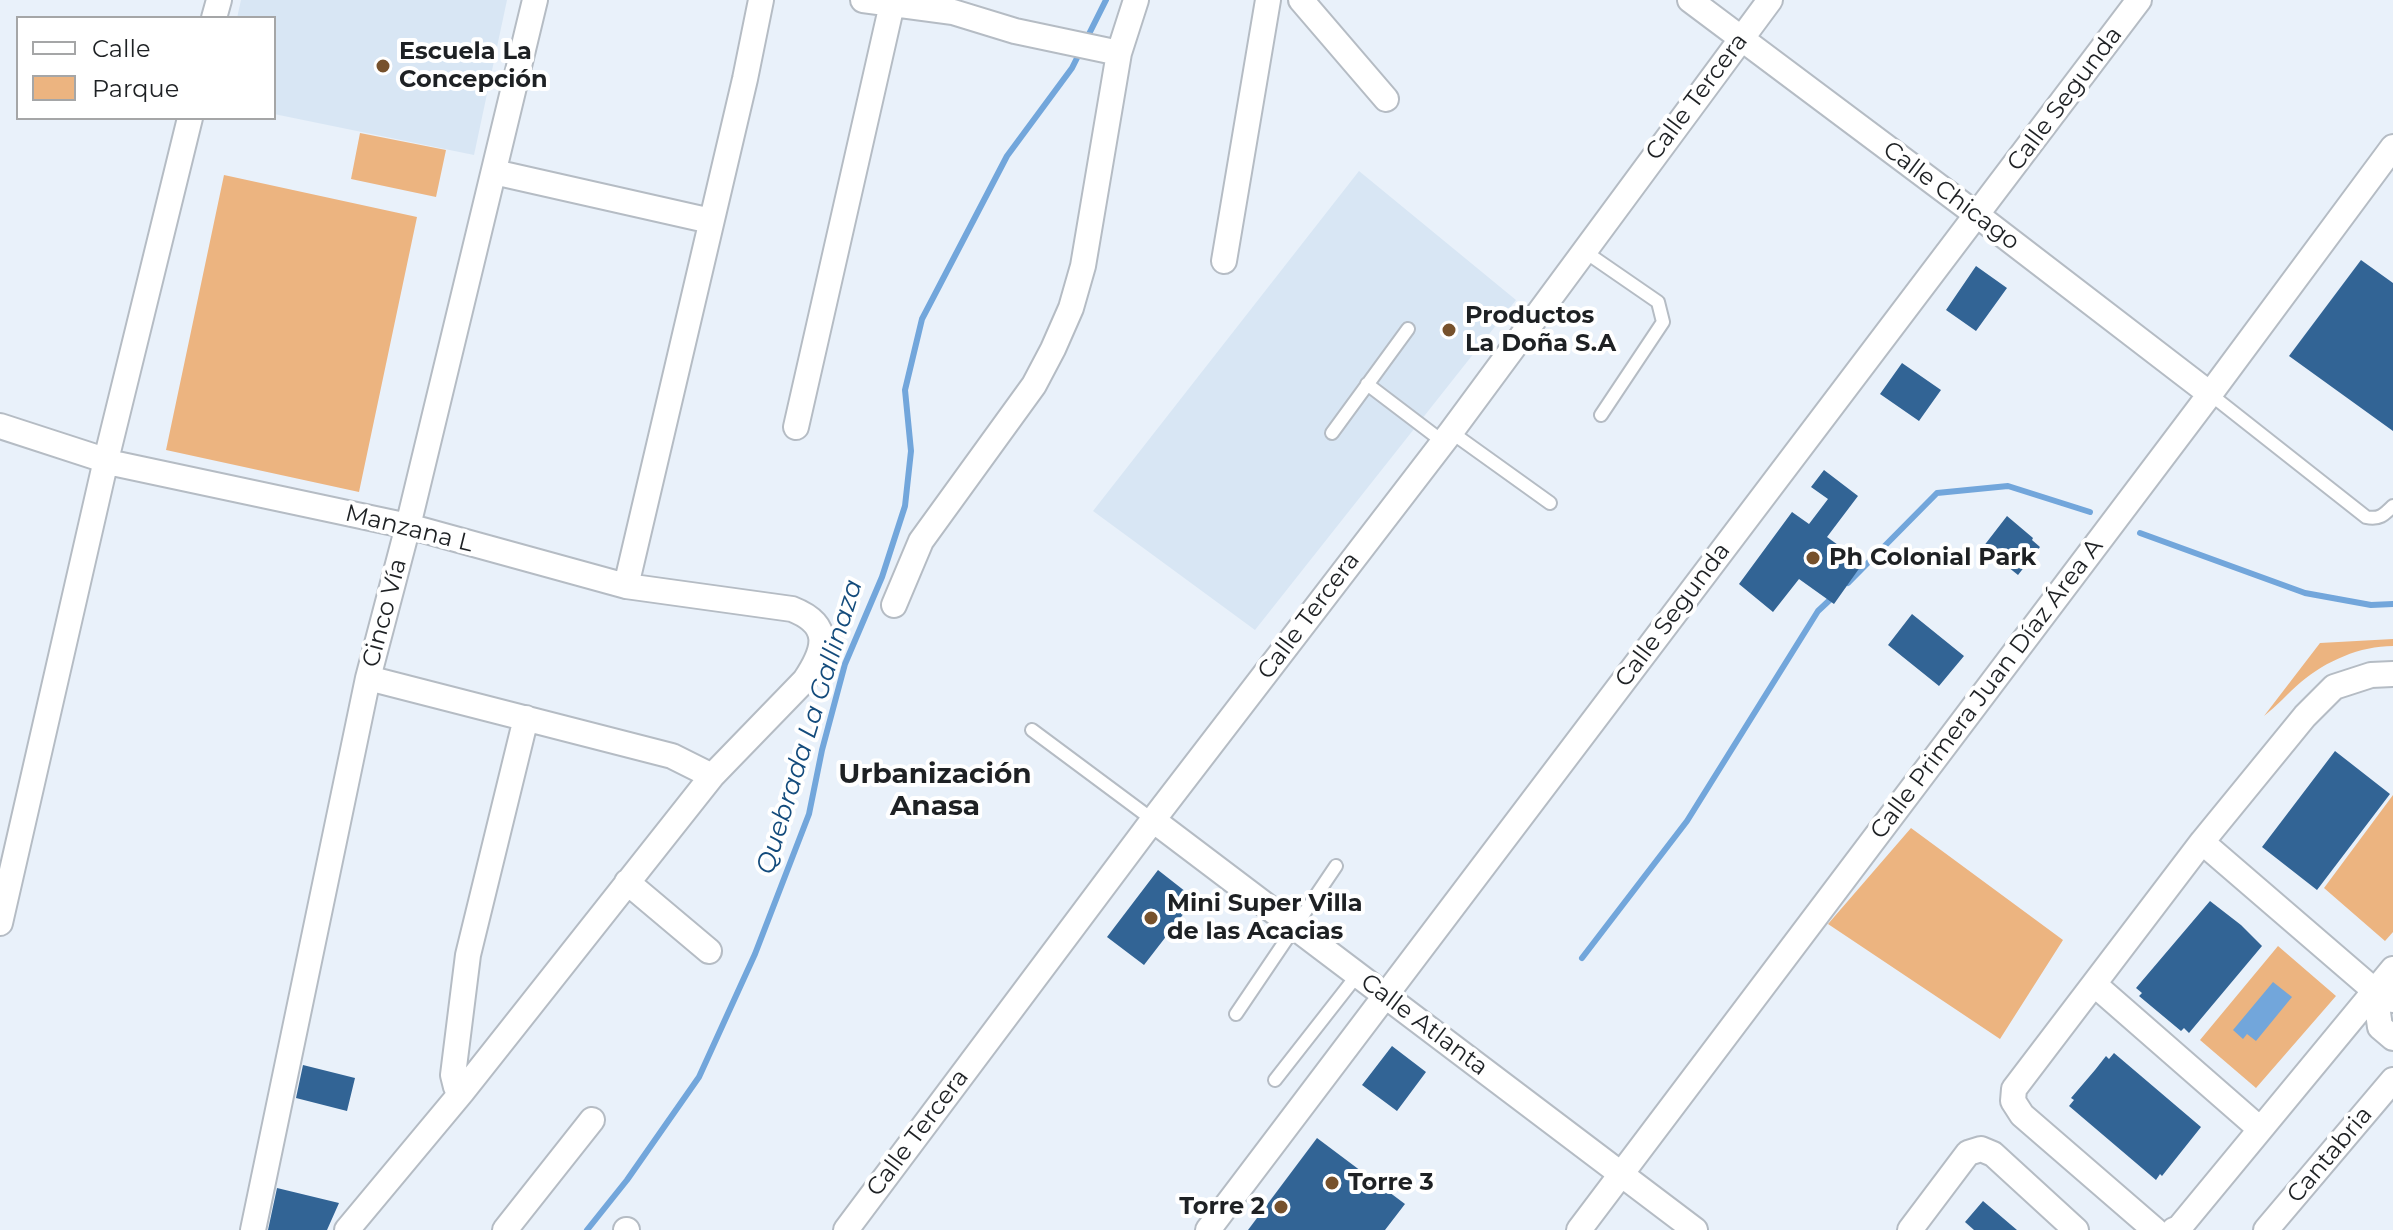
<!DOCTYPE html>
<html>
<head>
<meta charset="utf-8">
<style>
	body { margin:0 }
	#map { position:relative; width:2393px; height:1230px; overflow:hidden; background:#e9f1fa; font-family:Montserrat,sans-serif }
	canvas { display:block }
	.legend { position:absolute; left:16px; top:16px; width:260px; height:104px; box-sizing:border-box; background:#fff; border:2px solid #a5a6a7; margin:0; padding:10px 14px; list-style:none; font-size:24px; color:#1e2124 }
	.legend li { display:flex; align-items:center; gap:16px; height:40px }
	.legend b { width:40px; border:2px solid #a5a6a7 }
</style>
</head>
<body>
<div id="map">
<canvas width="2393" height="1230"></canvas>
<ul class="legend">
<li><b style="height:10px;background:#fff"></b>Calle</li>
<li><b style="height:22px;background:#ecb480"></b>Parque</li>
</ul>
</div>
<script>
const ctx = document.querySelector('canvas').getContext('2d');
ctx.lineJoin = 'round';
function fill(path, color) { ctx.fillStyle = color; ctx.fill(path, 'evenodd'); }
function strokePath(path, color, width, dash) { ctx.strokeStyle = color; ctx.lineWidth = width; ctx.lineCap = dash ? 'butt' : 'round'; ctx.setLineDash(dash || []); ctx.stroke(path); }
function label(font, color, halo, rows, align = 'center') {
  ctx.font = font + ' Montserrat,sans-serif'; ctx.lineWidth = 8; ctx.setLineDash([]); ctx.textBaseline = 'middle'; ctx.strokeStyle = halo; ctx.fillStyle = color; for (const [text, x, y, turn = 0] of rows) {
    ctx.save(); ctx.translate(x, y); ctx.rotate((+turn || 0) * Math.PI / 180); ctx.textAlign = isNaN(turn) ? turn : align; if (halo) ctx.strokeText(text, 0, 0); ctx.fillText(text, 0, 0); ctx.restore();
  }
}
fill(new Path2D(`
	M241 0H507L474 155 274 114V18H237Z
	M1359 171 1516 300 1255 630 1093 511Z`), '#d8e6f4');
fill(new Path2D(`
	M360 133 446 150 436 197 351 179Z
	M224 175 417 217 359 492 166 450Z
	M2393 639V646C2360 646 2326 661 2301 682 2288 693 2277 706 2264 716L2320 643Z
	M2393 795V932L2385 941 2324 888Z
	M1911 828 2063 940 2000 1039 1828 924Z
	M2278 946 2336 996 2256 1088 2200 1040Z`), '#ecb480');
fill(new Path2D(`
	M2273 982 2292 997 2256 1041 2247 1034 2243 1039 2233 1030Z`), '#72a6db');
strokePath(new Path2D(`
	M1086 40 1106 0
	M2140 533 2305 593 2371 605 2393 604
	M1848 583 1937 493 2008 486 2090 512
	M1582 958 1687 821 1818 611 1834 596
	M587 1230 627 1180 699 1077 755 954 809 814 822 750 845 664 882 577 905 506 911 451 905 390 922 319 1007 156 1072 68 1081 50`), '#72a6db', 6);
fill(new Path2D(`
	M2361 260 2393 283V431L2289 356Z
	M1976 266 2007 288 1976 331 1946 310Z
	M1902 363 1941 390 1919 421 1880 394Z
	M1824 470 1858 496 1827 537 1863 563 1834 604 1799 579 1773 612 1739 584 1792 512 1809 524 1828 499 1811 487Z
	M2007 516 2033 538 2032 540 2040 547 2018 575 1983 547Z
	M1912 614 1964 656 1939 686 1888 645Z
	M2335 751 2390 794 2317 890 2262 847Z
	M1158 870 1195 899 1144 965 1107 937Z
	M2210 901 2241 925 2262 946 2189 1033 2184 1028 2181 1031 2139 996 2142 993 2136 988Z
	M1392 1046 1426 1072 1397 1111 1362 1085Z
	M2114 1053 2201 1127 2162 1176 2160 1174 2156 1180 2069 1106 2074 1100 2071 1098 2095 1070 2106 1056 2109 1059Z
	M303 1065 355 1078 347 1111 296 1098Z
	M1317 1138 1405 1204 1385 1230H1248Z
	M277 1188 339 1203 327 1230H268Z
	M1983 1201 2017 1230H1974L1965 1222Z`), '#326495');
const lane = new Path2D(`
	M1584 251 1658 302 1663 322 1601 415
	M1367 384 1442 441
	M2210 394 2366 517C2379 520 2384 515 2393 506
	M1451 432 1550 503
	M1332 433 1408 329
	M1032 730 1153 820
	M1236 1014 1336 866
	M1275 1080 1358 974`);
const street = new Path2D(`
	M863 0 953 12 1015 31 1119 53
	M1301 0 1386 99
	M1690 0 1977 215 2210 394
	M214 18 219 0
	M494 172 711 221
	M1224 261 1268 0
	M0 426 117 464 408 526 626 586 792 609C833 625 825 650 805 680L712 776 462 1092 347 1230
	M796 427 892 4
	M626 586 745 79 761 0
	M894 605 921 541 1034 385 1053 349 1071 308 1083 266 1119 53 1136 0
	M368 678 672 756 712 776
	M1153 820 1695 1230
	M2202 842 2375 991 2393 1000
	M627 882 709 951
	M0 923 106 460 190 118
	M2094 984 2260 1129
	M2375 991 2380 1027 2393 1038
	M462 1092 456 1087 453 1075 468 955 526 718
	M253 1230 368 678 408 526 535 0
	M505 1230 592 1120
	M626 1230H627
	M846 1230 1153 820 1451 432 1770 0
	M1208 1230 2139 0
	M1579 1230 2210 394 2393 147
	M1910 1230 1968 1153 1981 1149 1993 1154 2076 1230
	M2155 1230 2022 1115 2013 1101 2014 1089 2202 842 2305 716 2334 687 2371 675 2393 674
	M2174 1230 2179 1228 2393 969
	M2266 1230 2393 1080`);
strokePath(lane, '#b5bcc4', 16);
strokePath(street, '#b5bcc4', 28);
strokePath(lane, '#fff', 12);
strokePath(street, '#fff', 24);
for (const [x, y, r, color] of [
	[383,66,8,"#76512c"],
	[1449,330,8,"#76512c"],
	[1813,558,8,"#76512c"],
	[1151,918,8,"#76512c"],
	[1332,1183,8,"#76512c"],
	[1281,1207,8,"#76512c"]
]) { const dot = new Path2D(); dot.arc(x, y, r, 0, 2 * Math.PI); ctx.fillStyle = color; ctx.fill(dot); strokePath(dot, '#fff', 3); }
label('bold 24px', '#1e2124', '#fff', [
	["Escuela La",399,52],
	["Concepción",399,80],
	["Productos",1465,316],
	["La Doña S.A",1465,344],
	["Ph Colonial Park",1829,558],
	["Mini Super Villa",1167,904],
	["de las Acacias",1167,932],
	["Torre 3",1348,1183],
	["Torre 2",1265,1207,"right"]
], 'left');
label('24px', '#1e2124', '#fff', [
	["Calle Tercera",1697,97,-53],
	["Calle Segunda",2065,99,-53],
	["Calle Chicago",1951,196,37],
	["Manzana L",409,529,14],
	["Cinco Vía",385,613,-75],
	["Calle Segunda",1673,615,-53],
	["Calle Tercera",1309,616,-53],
	["Calle Primera Juan Díaz Área A",1987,689,-53],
	["Calle Atlanta",1424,1025,37],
	["Calle Tercera",918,1133,-53],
	["Cantabria",2330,1155,-50]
]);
label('italic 26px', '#134b7c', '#fff', [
	["Quebrada La Gallinaza",810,727,-73]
]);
label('bold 28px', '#1e2124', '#fff', [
	["Urbanización",935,775],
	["Anasa",935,807]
]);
</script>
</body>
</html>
